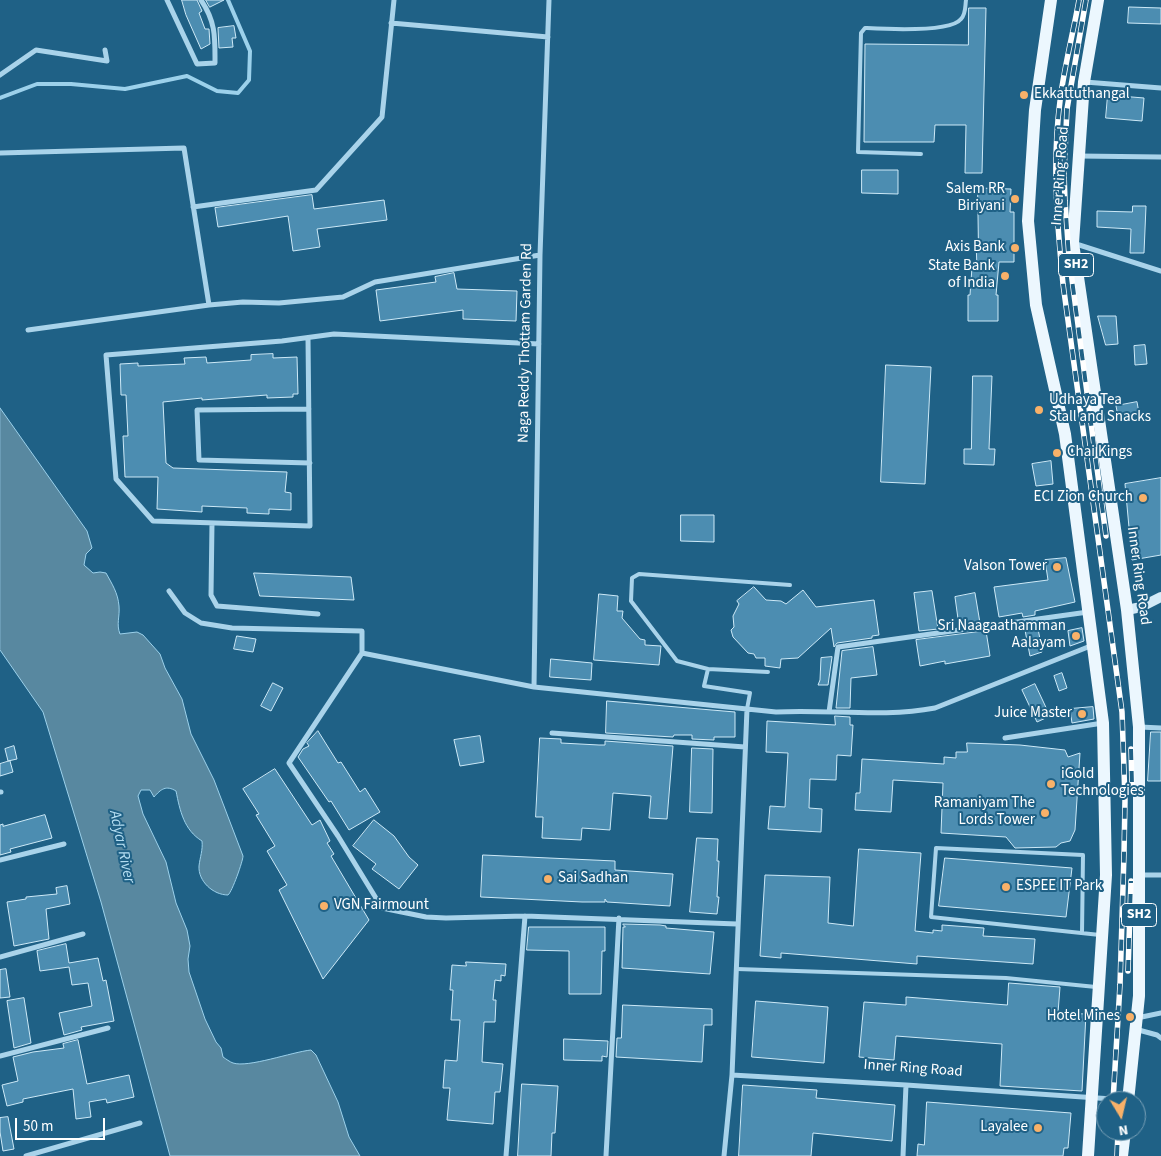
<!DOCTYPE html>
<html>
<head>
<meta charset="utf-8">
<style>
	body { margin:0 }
	#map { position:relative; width:1161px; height:1156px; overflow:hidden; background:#1f6186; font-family:"Source Sans 3",sans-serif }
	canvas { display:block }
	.north { position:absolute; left:1096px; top:1091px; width:50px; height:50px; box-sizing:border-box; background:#1f6186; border:1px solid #79a0b6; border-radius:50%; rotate:171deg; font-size:14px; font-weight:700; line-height:20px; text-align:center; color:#fff }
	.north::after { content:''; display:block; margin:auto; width:18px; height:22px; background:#f8b169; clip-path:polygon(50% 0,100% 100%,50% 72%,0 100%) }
	.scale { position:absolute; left:15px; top:1118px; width:90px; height:22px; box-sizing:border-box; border:2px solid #fff; border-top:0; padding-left:6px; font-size:15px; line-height:18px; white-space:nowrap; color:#fff; -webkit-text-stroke:4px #1f6186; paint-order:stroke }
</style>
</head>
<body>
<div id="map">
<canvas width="1161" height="1156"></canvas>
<div class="north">N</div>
<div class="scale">50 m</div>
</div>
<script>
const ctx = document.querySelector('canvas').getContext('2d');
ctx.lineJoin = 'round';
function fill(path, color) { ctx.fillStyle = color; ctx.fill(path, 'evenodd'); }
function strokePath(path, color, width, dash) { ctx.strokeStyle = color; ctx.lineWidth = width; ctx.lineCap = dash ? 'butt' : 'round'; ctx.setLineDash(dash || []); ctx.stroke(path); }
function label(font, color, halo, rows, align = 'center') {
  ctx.font = font + ' "Source Sans 3",sans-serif'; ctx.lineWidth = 4; ctx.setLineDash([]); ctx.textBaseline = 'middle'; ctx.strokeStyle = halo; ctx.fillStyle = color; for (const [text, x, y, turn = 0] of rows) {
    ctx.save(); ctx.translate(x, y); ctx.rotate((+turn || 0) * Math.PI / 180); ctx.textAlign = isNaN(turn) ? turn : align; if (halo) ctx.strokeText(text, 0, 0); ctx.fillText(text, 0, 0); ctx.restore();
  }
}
const water = new Path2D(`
	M0 408 87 531 92 548 86 554 84 565 93 573 100 572 106 573C112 584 118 593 119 606 120 617 116 624 120 634L137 632 143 635 160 654 165 668 182 699 191 734 214 780 243 856C243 861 232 892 228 895 213 895 198 881 199 866 200 857 203 850 202 841 184 830 180 811 176 791 166 785 161 789 154 797L150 790H141L138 796 143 814 166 862 176 903 187 930 190 946 188 959 189 972 205 1019 216 1042 221 1048 223 1057C226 1059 230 1062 233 1063 248 1068 292 1052 311 1050L316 1055 338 1102 349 1137 360 1156H170L101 902 43 712 0 650Z`);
fill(water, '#5888a0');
strokePath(water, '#9cd1eb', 1);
strokePath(new Path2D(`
	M0 98 37 84H71L125 89 187 76 217 91 238 93 249 80 250 51 228 0`), '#9cd1eb', 4);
const building = new Path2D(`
	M182 0H197L202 11 199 13 205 29H209L210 44 201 49 186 15Z
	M206 0H224L210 7Z
	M1129 7 1161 8V24L1128 23Z
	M969 8H986L982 173H965L966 125H935L934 142H864L865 44 968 45Z
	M234 26 236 38H232L233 47 219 48 218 28Z
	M1108 95 1144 98 1142 121 1106 118Z
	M862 170H898V194L862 193Z
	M978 188 1011 189 1010 212H1014V262H999L996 295H998V321H968V295H970L972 267H977L976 243H978Z
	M312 195 314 209 384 200 387 220 317 229 320 247 293 251 288 216 218 227 215 208Z
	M1133 206H1146L1144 253H1130L1131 229 1097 227V211L1132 212Z
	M454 273 457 289 517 291 516 321 463 319V310L380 321 376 290 436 282 435 277Z
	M1098 316H1116L1118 344 1106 345Z
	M1145 345 1147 364 1135 365 1134 346Z
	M273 354V358L297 357 298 394H293V397L267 398V395L202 400V398L163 402 166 463 173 468 287 472 285 492 291 493V510L269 509V514L247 513V508L202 506V512L157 509 158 477H125L123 436H128L126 395H121L120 364 138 363V366L185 364 184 358 206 357 207 363 251 360V355Z
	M886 365 931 367 925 484 881 482Z
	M973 376H992L989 449H995L994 465 964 464V449H971Z
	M1137 402 1139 413 1118 416 1116 406Z
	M1051 461 1053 484 1036 486 1032 464Z
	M1161 478V555L1132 560 1125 484Z
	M681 515H714V542L681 541Z
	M1066 558 1075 602 1035 611V615L1023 617 1022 613 999 617 994 587 1048 580 1045 560Z
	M254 573 351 577 354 600 260 596Z
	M754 587 766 600 781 601 786 604 803 590 816 607 874 600 879 635 872 636V638L837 643 834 647 831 628 798 658 781 659 780 668 765 666V658H756L754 654 748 653 733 637 731 630 734 627 733 616 739 604 737 601Z
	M932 591 938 629 919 631 914 593Z
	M975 593 980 623 959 626 955 597Z
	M599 594 618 596 617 611H623L622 618 640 639 645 640V645L661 646 659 665 594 660Z
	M1037 624 1040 639 1037 640 1042 652 1030 656 1024 625Z
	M1082 628 1084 641 1070 646 1068 631Z
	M986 631 990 656 945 664V661L920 666 916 640Z
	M237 636 256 639 253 652 234 649Z
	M873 647 877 675 851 678 850 708H836L842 651Z
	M832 657 828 685H818L820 680 821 658Z
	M551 659 592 663 591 680 550 677Z
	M1062 673 1067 688 1059 691 1054 676Z
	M273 683 283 688 271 711 261 706Z
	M1035 684 1050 716 1037 722 1022 690Z
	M607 701 735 712V737H714V740L692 739V735H674L673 737 606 733Z
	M1093 707 1094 719 1072 723 1070 709Z
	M835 716 850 717V725H853L851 756 837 755 836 780 810 779 809 808 822 809 821 832 768 829 770 806 785 807 788 753 766 752 767 721 835 725Z
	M318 731 338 763 341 762 360 792 365 788 380 812 349 830 331 801 329 802 298 757 303 749 309 746 307 743Z
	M1151 732H1161V781H1148Z
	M480 736 484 762 460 766 454 740Z
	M540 738 561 739V743L599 745H605V741L673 746 667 819 649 818 651 796 613 793 610 830 582 828 581 840 542 838 543 817H536Z
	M967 743 1020 745 1065 750 1068 757 1080 753 1075 830 1070 841 1061 843 1056 847 1015 848 1006 837 941 833 943 783 893 780 891 812 855 810 856 793H860L862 759 944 764V757L956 758V752H967Z
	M14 746 17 759 8 761 5 749Z
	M692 748 713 749 712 813 690 812Z
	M10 761 13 772 0 776V764Z
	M275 769 312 825 320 820 330 841 327 843 334 854 331 856 369 920 323 979 279 890 287 885 267 851 275 846 256 815 259 814 243 789Z
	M45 815 52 838 10 849 11 852 0 855V825L3 824V826Z
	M374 820 394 836 409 857 418 865 399 889 372 869 376 864 353 846Z
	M697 838 718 839 717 861H719L717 897H719L717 914 690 912Z
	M859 849 921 853 915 931 933 933V930L942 931V925L984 928 983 936 1035 939 1033 964 917 956V964L781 953V958L760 956 765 875 830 877 828 923 853 926Z
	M483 855 615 861V870L673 874 670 906 607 902 605 899V902H582L481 897Z
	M945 858 1072 868 1066 917 939 906Z
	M67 886 70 904 46 909 49 939 14 946 7 902 26 899V897L57 894 56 888Z
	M623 924 660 925 666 926V928L714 932 710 974 622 968 623 927H625Z
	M529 927H605V951H602L601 994H569V951L527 950Z
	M66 944 69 963 98 958 103 981 106 980 114 1021 81 1027 82 1030 64 1035 59 1013 92 1006 88 983 72 985 69 967 40 971 37 951Z
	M466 962 506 964 505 976 501 975V981L495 980 493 1000H496L495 1022H484L482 1062 503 1064 500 1092H495L493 1124 447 1120 450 1088H443L445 1060 457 1061 460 1020H451L453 990H450L452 965 466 966Z
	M6 969 10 997 0 998V970Z
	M1009 983 1060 987 1058 1013 1086 1014 1082 1091 1000 1086 1002 1044 896 1036 894 1060 859 1057 864 1002 906 1005V997L1007 1005Z
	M24 998 31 1043 14 1048 7 1001Z
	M756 1001 828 1007 824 1063 752 1057Z
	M623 1005 712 1009V1025H704L702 1062 616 1057 617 1038H621Z
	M564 1039 608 1041 607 1057 602 1056V1061L564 1060Z
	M78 1040 87 1084 129 1075 134 1097 107 1103 106 1099 89 1102 91 1117 76 1119 73 1089 23 1099V1102L7 1106 2 1085 18 1081 13 1057 33 1052 64 1048 63 1044Z
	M522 1084 558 1086 555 1133H552L551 1156H518Z
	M743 1085 817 1090 816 1098 895 1105 892 1141 813 1133 811 1156H739Z
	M927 1102 1071 1113 1068 1148H1064L1063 1156H917L918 1144 924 1145Z
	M8 1117 14 1149 3 1151 0 1132V1118Z`);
fill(building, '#4c8db1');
strokePath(building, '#cde9f7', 1);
strokePath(new Path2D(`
	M921 154 858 152 861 33 865 28C884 29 950 33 961 19 966 14 965 7 966 0
	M708 669 768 672
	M747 709 750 693 704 686 708 669 677 661 631 601 632 578 639 574 790 585
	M1082 933 1083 855 936 848 931 917 1100 935
	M737 969 1006 978 1096 987`), '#a9d3ea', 4);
strokePath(new Path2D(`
	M167 0 197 64 215 63C215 38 216 22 201 0
	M391 23 548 37
	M0 75 36 50 107 61 105 50
	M1085 82 1161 88
	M0 153 184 148 209 305
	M1079 156 1161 157
	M193 207 316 190 382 117 394 0
	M1073 243 1161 271
	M28 330 209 305 243 302 279 303 343 297 375 282 540 255
	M308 338 310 526 153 521 116 479 106 355 282 341 334 334 539 344
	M309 409 197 410 199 460 310 463
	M212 523 211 595 217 606 318 614
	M169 591 185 613 201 623 232 628 362 631V653
	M534 687 540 255 549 0
	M829 712 838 647 1088 612
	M1140 727 1161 728
	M552 733 745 747
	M1005 738 1103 723
	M0 792H1
	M0 860 64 844
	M1139 875H1161
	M737 924 525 916 446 918 426 917 382 908 338 836 289 763 362 653 534 687 776 712C829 709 882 718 935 708L1093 645
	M0 957 83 934
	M1137 1018 1161 1013
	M1135 1029 1157 1035 1161 1038
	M0 1056 108 1028
	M732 1075 906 1085 1127 1100
	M26 1156 140 1123
	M506 1156 525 916
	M606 1156 619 918
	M724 1156 732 1075 747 709
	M903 1156 906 1085`), '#a9d3ea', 5);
strokePath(new Path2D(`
	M1127 610 1141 607 1161 597`), '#d4ebf8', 10);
strokePath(new Path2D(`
	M1051 0 1035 110 1028 221 1036 305 1065 434 1103 723 1106 875 1088 1156
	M1098 0 1084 82 1073 243 1127 610 1139 727V996L1128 1101
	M1122 1156 1125 1131`), '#ecf7fe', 12);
const rail = new Path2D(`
	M1079 0C1073 34 1064 67 1060 101 1052 163 1057 222 1063 284L1122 712 1125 800 1124 854 1120 985 1113 1101
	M1086 0 1067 109 1064 172 1065 201 1069 257 1106 536
	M1131 749 1132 786
	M1128 971 1131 881
	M1117 1156 1118 1131`);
strokePath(rail, '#fff', 5.5);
strokePath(rail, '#1f6186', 4, [11]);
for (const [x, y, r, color] of [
	[1024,95,5,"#f8b169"],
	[1015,199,5,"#f8b169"],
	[1015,248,5,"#f8b169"],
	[1005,276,5,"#f8b169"],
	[1039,410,5,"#f8b169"],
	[1057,453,5,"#f8b169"],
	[1143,498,5,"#f8b169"],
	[1057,567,5,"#f8b169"],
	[1076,636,5,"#f8b169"],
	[1082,714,5,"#f8b169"],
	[1051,784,5,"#f8b169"],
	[1045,813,5,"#f8b169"],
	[548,879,5,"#f8b169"],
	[1006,887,5,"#f8b169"],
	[324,906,5,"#f8b169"],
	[1130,1017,5,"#f8b169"],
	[1038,1128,5,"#f8b169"]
]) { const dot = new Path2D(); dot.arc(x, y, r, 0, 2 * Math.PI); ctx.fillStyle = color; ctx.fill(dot); strokePath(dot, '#1f6186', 2); }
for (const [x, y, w] of [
	[1076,265,35],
	[1139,915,35]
]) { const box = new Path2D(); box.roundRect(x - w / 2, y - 11.5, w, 23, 4); ctx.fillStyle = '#1f6186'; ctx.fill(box); strokePath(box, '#fff', 1); }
label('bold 14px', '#fff', null, [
	["SH2",1076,265],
	["SH2",1139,915]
]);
label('15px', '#fff', '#1f6186', [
	["Ekkattuthangal",1034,95,"left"],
	["Salem RR",1005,190],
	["Biriyani",1005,207],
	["Axis Bank",1005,248],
	["State Bank",995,267],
	["of India",995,284],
	["Udhaya Tea",1049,401,"left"],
	["Stall and Snacks",1049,418,"left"],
	["Chai Kings",1067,453,"left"],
	["ECI Zion Church",1133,498],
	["Valson Tower",1047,567],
	["Sri Naagaathamman",1066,627],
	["Aalayam",1066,644],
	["Juice Master",1072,714],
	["iGold",1061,775,"left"],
	["Technologies",1061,792,"left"],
	["Ramaniyam The",1035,804],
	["Lords Tower",1035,821],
	["Sai Sadhan",558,879,"left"],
	["ESPEE IT Park",1016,887,"left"],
	["VGN Fairmount",334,906,"left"],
	["Hotel Mines",1120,1017],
	["Layalee",1028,1128]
], 'right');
label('15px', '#fff', '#1f6186', [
	["Inner Ring Road",1061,176,-86],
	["Naga Reddy Thottam Garden Rd",526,343,-89],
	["Inner Ring Road",1138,576,82],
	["Inner Ring Road",913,1069,4]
]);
label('italic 16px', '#b4ddf1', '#1f6186', [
	["Adyar River",121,847,78]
]);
</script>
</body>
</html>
